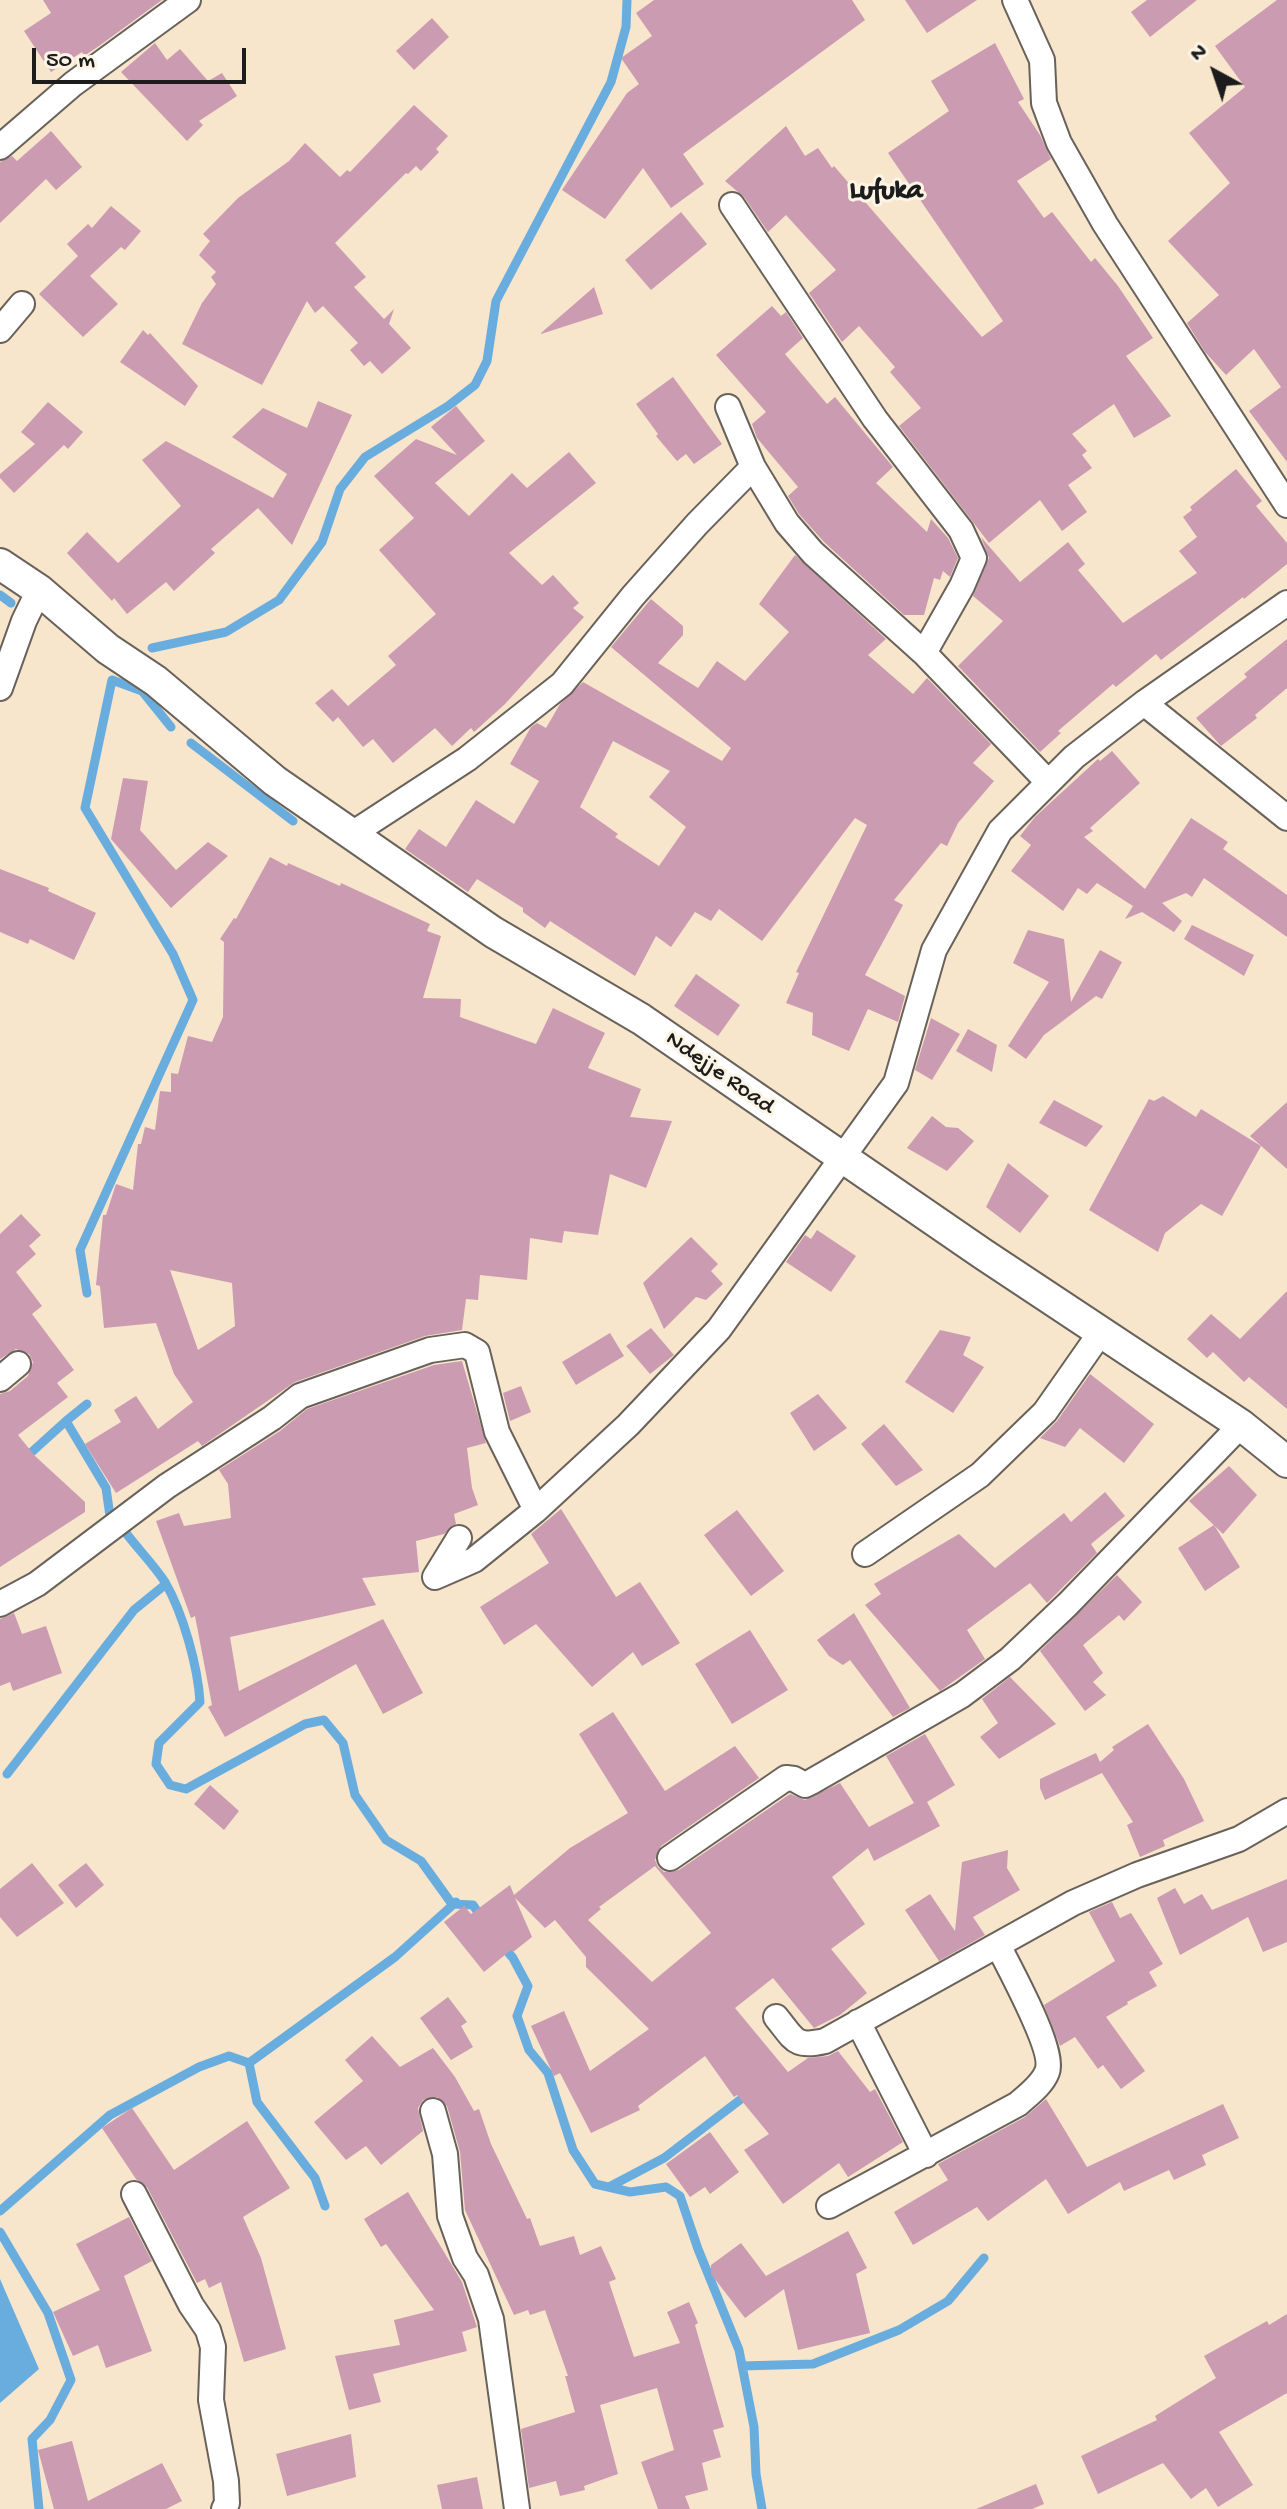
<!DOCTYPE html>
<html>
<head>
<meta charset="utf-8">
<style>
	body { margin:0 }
	#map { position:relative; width:1287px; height:2509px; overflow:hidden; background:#f7e5cc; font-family:"Gochi Hand",sans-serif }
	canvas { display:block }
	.north { position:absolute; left:1175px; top:32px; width:80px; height:80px; -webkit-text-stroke:6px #fcf5e5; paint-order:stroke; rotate:320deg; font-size:22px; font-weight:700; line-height:32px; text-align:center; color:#1c1c1c }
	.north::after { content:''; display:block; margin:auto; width:28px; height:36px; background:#1c1c1c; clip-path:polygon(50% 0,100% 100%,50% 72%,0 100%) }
	.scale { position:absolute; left:32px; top:48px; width:214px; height:36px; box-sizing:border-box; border:4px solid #1c1c1c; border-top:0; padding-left:10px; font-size:24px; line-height:28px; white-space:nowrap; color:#1c1c1c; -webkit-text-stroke:6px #fcf5e5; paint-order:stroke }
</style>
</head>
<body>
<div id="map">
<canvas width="1287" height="2509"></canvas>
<div class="north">N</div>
<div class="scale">50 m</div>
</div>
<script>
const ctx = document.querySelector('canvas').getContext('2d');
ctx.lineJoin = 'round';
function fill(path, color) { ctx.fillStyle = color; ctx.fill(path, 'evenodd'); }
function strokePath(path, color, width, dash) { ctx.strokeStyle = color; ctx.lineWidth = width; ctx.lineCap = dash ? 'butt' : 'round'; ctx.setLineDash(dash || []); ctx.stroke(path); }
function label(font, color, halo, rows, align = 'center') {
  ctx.font = font + ' "Gochi Hand",sans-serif'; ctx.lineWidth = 6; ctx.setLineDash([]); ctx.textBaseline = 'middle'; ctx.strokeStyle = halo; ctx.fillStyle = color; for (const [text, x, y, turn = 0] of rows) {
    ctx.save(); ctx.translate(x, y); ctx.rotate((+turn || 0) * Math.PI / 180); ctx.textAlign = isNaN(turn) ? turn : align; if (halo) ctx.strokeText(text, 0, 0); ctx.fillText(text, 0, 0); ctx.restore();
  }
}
fill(new Path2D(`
	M0 2279 39 2369 0 2403Z`), '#69adde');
strokePath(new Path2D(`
	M0 595 11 603
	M152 648 226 632 279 600 322 542 340 489 365 457 448 406 475 385 487 361 496 301 611 82 626 27 627 0
	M191 743 293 821
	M87 1293 80 1250 193 1000 173 954 85 808 112 680 142 691 171 727
	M87 1404 66 1421 106 1488 110 1516
	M24 1459 66 1421
	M126 1533C138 1549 154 1565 165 1582 183 1613 198 1667 200 1702L159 1743 156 1764 170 1785 186 1789 305 1724 324 1720 343 1743 355 1795 386 1840 421 1861 452 1904 473 1905 483 1920
	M7 1774 134 1610 166 1584
	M501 1944 513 1958 528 1986 517 2016 529 2050 548 2073 573 2150 595 2184 630 2192 666 2187 680 2196 698 2249 739 2350 754 2427 756 2474 762 2509
	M609 2187 664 2158 749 2093
	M325 2206 315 2178 257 2102 249 2063 395 1957 456 1902
	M0 2211 110 2115 199 2067 229 2056 249 2063
	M0 2232 48 2313 71 2380 50 2420 32 2439 39 2509
	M742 2366 813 2364 899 2330 948 2301 984 2258`), '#69adde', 9);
fill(new Path2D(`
	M43 0H162L99 46 84 56 82 52 51 72 24 31 51 13Z
	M654 0H852L865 20 683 154 704 184 671 208 643 168 605 219 562 190 627 93 639 84 621 58 652 36 636 13Z
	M905 0H977L927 33Z
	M1147 0H1197L1150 37 1131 12Z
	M1277 0H1287V462L1249 411 1281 387 1254 349 1226 375 1205 352 1187 323 1219 295 1168 241 1230 183 1189 133 1245 87 1215 46Z
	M432 18 449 37 414 70 396 51Z
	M155 43 167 60 180 49 208 81 222 73 237 96 199 121 203 125 187 141 121 72Z
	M995 43 1024 99 1018 102 1040 135 1051 159 1017 181 1044 218 1052 212 1091 262 1095 258 1118 286 1153 338 1126 356 1171 416 1134 438 1114 404 1072 434 1087 451 1082 455 1092 468 1068 485 1087 512 1062 531 1040 500 989 543 899 426 921 408 890 372 895 367 859 326 842 342 809 293 836 270 786 215 768 232 744 197 725 181 786 126 805 156 818 148 832 168 834 166 982 337 1003 321 888 153 949 111 931 81Z
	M414 105 448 136 436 149 439 152 421 171 416 166 408 174 406 173 335 243 366 277 354 287 384 319 394 309 389 324 411 348 382 374 370 361 364 366 350 350 358 343 323 306 315 313 307 301 262 385 182 344 202 303 216 284 211 277 216 272 199 255 210 241 203 234 238 198 289 161 305 143 340 177 347 170 350 172Z
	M51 131 82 167 56 190 46 179 0 223V162L12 156 17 161Z
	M111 206 141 231 125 250 121 247 90 276 118 304 83 337 39 294 78 256 67 244 88 224 92 228Z
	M681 212 707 244 651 290 625 260Z
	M594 287 603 314 541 334V333Z
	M772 306 781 316 786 312 803 338 785 354 827 404 835 397 893 467 876 483 927 532 931 519 948 538 958 558 950 577 943 571 940 580 934 578 924 615H904L824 542 799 514 788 496 798 487 757 438 752 424 766 412 716 355Z
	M143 330 148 335 150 333 198 386 185 406 120 362Z
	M673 377 722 444 694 464 686 454 677 461 656 436 658 434 636 404Z
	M318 401 352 415 292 545 258 508 211 549 215 553 174 591 166 582 127 614 114 598 112 601 67 553 87 532 118 563 181 506 142 460 166 441 273 498 287 474 232 437 263 408 307 428Z
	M48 402 83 432 68 449 64 445 14 493 0 478V474L35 444 21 432Z
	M456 406 485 441 435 483 469 516 512 473 527 488 569 452 596 483 509 553 542 585 553 575 579 603 573 608 584 617 505 704 474 732 471 728 452 746 435 728 393 763 373 739 363 747 338 717 333 722 315 703 332 689 348 706 396 665 388 656 436 614 379 550 414 518 374 476 416 439 457 455 431 427Z
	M1236 469 1262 501 1256 506 1287 543V564L1244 599 1243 597 1161 660 1156 654 1116 687 1113 684 1058 731 1061 733 1040 752 958 666 1003 621 973 596 989 558 981 537 1020 582 1068 542 1085 564 1078 570 1123 623 1197 573 1179 551 1197 537 1183 517 1192 510 1190 507Z
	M795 555 886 639 868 655 913 694 927 678 991 744 973 763 994 781 958 823 947 846 941 843 894 900 903 905 865 975 905 996 898 1022 868 1009 849 1051 812 1035 813 1013 786 1003 799 973 796 972 867 825 855 818 762 941 719 909 711 921 695 912 671 947 656 936 635 976 550 921 545 928 523 912V908L477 879 468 892 405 849 419 829 446 847 476 800 514 824 539 781 510 764 531 727 537 723 546 728 560 704 583 682 722 761 731 748 611 647 651 599 683 626V635L658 663 698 688 717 661 745 681 789 632 759 604ZM613 741 670 771 649 797 686 827 659 866 615 837 618 834 580 807Z
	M1287 639V688L1255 715 1257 718 1221 746 1196 718 1247 677 1244 674Z
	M1112 751 1140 783 1090 828 1093 831 1084 837 1145 889 1191 818 1228 842 1223 849 1287 895V937L1204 878 1192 897 1186 893 1162 903 1182 921 1174 932 1142 912 1125 919 1133 906 1097 883 1087 894 1078 888 1063 911 1011 871 1031 845 1020 836 1035 817 1098 759 1100 761Z
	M123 778 148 781 140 830 176 870 208 842 228 856 171 908 111 839Z
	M270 857 287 866 288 863 340 886 341 883 430 924 427 931 441 936 423 998 461 999 460 1017 536 1044 553 1008 605 1033 588 1068 641 1089 630 1117 672 1121 646 1188 610 1174 598 1235 564 1231 562 1243 530 1238 527 1280 480 1275 478 1300 466 1299 462 1330 425 1336 295 1382 202 1446 198 1441 116 1493 85 1444 121 1422 114 1410 136 1396 158 1429 193 1402 174 1374 156 1323 104 1328 100 1286 96 1285 103 1215H106L116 1184 133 1190 138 1144H141L145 1127 155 1130 160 1091 171 1092V1073L178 1074 188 1036 212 1042 223 1017 224 942 220 939 234 918 236 919ZM170 1270 232 1283 235 1326 198 1350Z
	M0 869 49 888 48 891 96 913 74 960 30 939 28 944 0 932Z
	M1192 925 1254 955 1244 976 1184 939Z
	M1028 930 1064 939 1071 1002 1100 950 1122 962 1102 999 1096 996 1044 1035 1026 1059 1008 1046 1049 982 1013 963Z
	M696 974 740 1005 718 1036 674 1006Z
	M931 1018 960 1034 932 1080 915 1070Z
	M968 1029 997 1045 992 1072 956 1051Z
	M1163 1096 1196 1117 1201 1109 1261 1146 1222 1216 1201 1204 1165 1233 1158 1252 1089 1210 1149 1099 1154 1101Z
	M1054 1100 1103 1126 1086 1147 1039 1123Z
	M1287 1102V1169L1250 1136Z
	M932 1116 946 1127 958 1128 974 1141 947 1171 907 1148Z
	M1008 1163 1049 1196 1020 1233 986 1207Z
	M21 1214 41 1235 29 1246 36 1254 16 1272 42 1306 32 1314 74 1370 57 1383 68 1397 18 1435 35 1456 85 1502V1512L0 1567V1394L10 1391 28 1376 33 1362 29 1354 16 1349 0 1359V1234Z
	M817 1230 856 1256 831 1292 786 1262 805 1235 811 1239Z
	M691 1237 718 1264 711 1271 723 1284 706 1300 696 1297 664 1329 643 1283Z
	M1287 1291V1409L1249 1377 1244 1382 1213 1352 1207 1358 1187 1339 1211 1314 1240 1339Z
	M651 1328 674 1355 650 1374 626 1346Z
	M940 1330 971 1337 963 1355 984 1367 953 1413 905 1382Z
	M610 1333 624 1356 576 1385 562 1362Z
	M462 1361 486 1443 467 1448 472 1488 478 1505 454 1514 456 1524 444 1534 416 1541 419 1572 362 1578 376 1605 230 1637 239 1691 383 1619 423 1693 383 1714 356 1664 225 1737 208 1707 212 1705 195 1616 191 1618 156 1521 179 1513 184 1526 231 1518 228 1484 219 1470 280 1431 307 1409 434 1365Z
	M1090 1374 1154 1424 1124 1463 1080 1428 1065 1447 1040 1438 1057 1421Z
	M521 1386 531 1412 510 1421 503 1393Z
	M818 1394 847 1428 814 1451 790 1413Z
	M884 1424 923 1470 896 1486 861 1444Z
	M1229 1466 1257 1495 1223 1534 1189 1501Z
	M1105 1492 1125 1516 1091 1544 1097 1553 1047 1603 1030 1583 967 1630 985 1659 940 1691 865 1605 881 1594 874 1584 959 1534 995 1568 1064 1513 1071 1522Z
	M561 1509 616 1597 640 1582 680 1643 642 1666 633 1652 592 1687 536 1624 504 1645 480 1607 549 1563 531 1534Z
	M737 1510 784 1571 751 1596 704 1535Z
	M1214 1525 1240 1567 1205 1591 1178 1548Z
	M1117 1575 1142 1602 1124 1621 1119 1615 1083 1645 1103 1673 1093 1682 1106 1695 1085 1711 1040 1651Z
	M14 1613 22 1634 46 1626 62 1673 13 1691 10 1682 0 1686V1619Z
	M854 1613 910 1708 893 1717 850 1660 843 1665 829 1656 817 1640Z
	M750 1630 788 1690 732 1724 695 1664Z
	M1010 1677 1056 1724 999 1759 980 1737 998 1723 982 1699Z
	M613 1712 665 1791 735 1746 759 1778 661 1846 655 1860 658 1867 664 1872 679 1870 790 1794 805 1800 840 1783 869 1827 914 1803 886 1756 925 1734 955 1785 927 1802 940 1826 874 1861 868 1848 832 1877 865 1924 831 1949 867 1993 840 2015 814 2028 773 1978 735 2008 788 2072 808 2058 828 2056 838 2051 870 2092 875 2089 903 2142 848 2177 839 2163 783 2204 744 2150 769 2134 737 2095 734 2097 705 2056 638 2106 640 2110 591 2133 560 2073 554 2076 531 2026 564 2011 590 2071 649 2029 586 1967V1957L555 1920 545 1928 515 1898 532 1937 513 1952 511 1950 484 1972 444 1922 464 1906 471 1914 510 1885 514 1895 570 1848 628 1813 579 1734ZM655 1866 711 1933 652 1982 588 1920 601 1909 599 1907Z
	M1148 1724 1184 1779 1204 1821 1163 1840 1165 1846 1140 1857 1127 1825 1133 1822 1102 1773 1045 1800 1040 1788V1779L1096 1753 1100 1762 1114 1750 1112 1747Z
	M210 1785 239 1811 224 1830 194 1804Z
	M1008 1850 1007 1868 1020 1890 973 1917 985 1935 939 1961 905 1910 930 1894 955 1931 962 1862Z
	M32 1863 64 1903 17 1937 0 1917V1889Z
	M86 1863 104 1885 76 1908 58 1885Z
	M1287 1879V1942L1263 1952 1248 1917 1180 1955 1157 1898 1175 1888 1184 1904 1202 1894 1212 1910Z
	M1112 1902 1120 1918 1131 1913 1163 1964 1149 1972 1157 1986 1127 2002 1128 2004 1106 2017 1145 2071 1121 2089 1103 2065 1098 2069 1075 2037 1060 2046 1044 2005 1115 1961 1089 1912Z
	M448 1997 467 2022 461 2026 473 2047 451 2060 420 2018Z
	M372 2036 400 2067 433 2048 455 2077 474 2111 479 2109 491 2144 527 2219 530 2218 540 2246 574 2236 580 2255 601 2246 616 2279 609 2282 634 2357 680 2343 667 2312 689 2302 698 2323 695 2325 724 2427 713 2430 721 2457 702 2463 708 2490 685 2496 690 2509H658L641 2462 674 2450 657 2388 600 2405 618 2474 584 2486 585 2490 560 2496 556 2481 529 2488 521 2429 575 2412 565 2376H568L545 2310 530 2315 528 2310 514 2315 465 2210 460 2152 447 2106 437 2097 423 2100 418 2108 423 2131 381 2165 366 2146 346 2160 314 2122 363 2081 345 2060Z
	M1046 2099 1087 2167 1223 2104 1239 2138 1202 2155 1206 2165 1174 2180 1169 2170 1124 2191 1120 2182 1068 2214 1046 2179 988 2221 977 2207 913 2245 894 2212 948 2180 938 2164 1025 2117Z
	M132 2108 174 2170 247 2121 290 2188 243 2217 261 2258 286 2349 244 2362 221 2282 209 2288 205 2279 197 2283 147 2187 136 2179 102 2128Z
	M710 2132 739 2172 710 2194 705 2187 690 2197 666 2164Z
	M408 2192 462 2282 477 2327 462 2332 467 2351 373 2374 381 2402 349 2410 335 2356 400 2345 394 2320 434 2310 386 2244 381 2247 364 2219Z
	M129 2217 152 2261 124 2276 152 2351 106 2368 98 2345 73 2356 53 2312 100 2290 76 2244Z
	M848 2231 867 2268 856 2274 870 2333 798 2350 784 2289 745 2318 711 2274V2265L741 2243 766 2276Z
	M1287 2314V2393L1219 2432 1253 2485 1218 2507 1206 2488 1191 2499 1163 2463 1098 2494 1081 2456 1157 2420 1155 2416 1216 2378 1204 2356 1267 2321 1269 2325Z
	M351 2434 356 2477 287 2496 276 2454Z
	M72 2441 88 2501 162 2463 182 2501 166 2509H54L38 2450Z
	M477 2477 483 2509H442L437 2485Z
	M1036 2484 1044 2504 1032 2509H976Z`), '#cb9bb2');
const minor = new Path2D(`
	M1015 0 1042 60 1044 103 1059 143 1105 224 1287 505
	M0 147 73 84 188 0
	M732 205 875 419 961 530 974 558 962 586 924 653
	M0 330 22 304
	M728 407 753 467 787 523 813 553 924 653 1047 781
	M0 688 24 621 39 590
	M1144 703 1287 818
	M352 834 467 759 562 684 633 596 697 524 753 467
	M0 1379 18 1364
	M459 1538 435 1577 474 1560 536 1510 628 1425 719 1329 896 1083 934 950 1000 831 1074 757 1144 703 1287 603
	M865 1554 980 1475 1045 1412 1101 1332
	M0 1604 37 1584 167 1486 272 1418 300 1396 430 1350 465 1345 477 1352 497 1432 536 1510
	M670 1858 786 1778 794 1779 805 1785 811 1782 962 1695 1010 1659 1068 1604 1241 1425
	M776 2017C795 2040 794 2048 825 2041L1073 1903 1137 1875 1239 1839 1287 1811
	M858 2022 926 2155
	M433 2111 445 2154 450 2216 465 2258 476 2275 491 2319 517 2509
	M134 2194 191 2305 208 2330 213 2347 211 2400 226 2481 227 2503 224 2509
	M829 2206 1018 2104C1028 2095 1042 2085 1047 2072 1056 2051 1009 1968 998 1945`);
const tertiary = new Path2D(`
	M0 564 39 590 108 649 156 681 275 781 493 932 641 1019 983 1254 1241 1425 1287 1462`);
strokePath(minor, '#69625a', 28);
strokePath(tertiary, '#69625a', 34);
strokePath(minor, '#fff', 24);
strokePath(tertiary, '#fff', 30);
label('24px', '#1c1c1c', '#fcf5e5', [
	["Ndejje Road",719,1074,35]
]);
label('bold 28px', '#1c1c1c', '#fcf5e5', [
	["Lufuka",886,193]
]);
</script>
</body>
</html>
